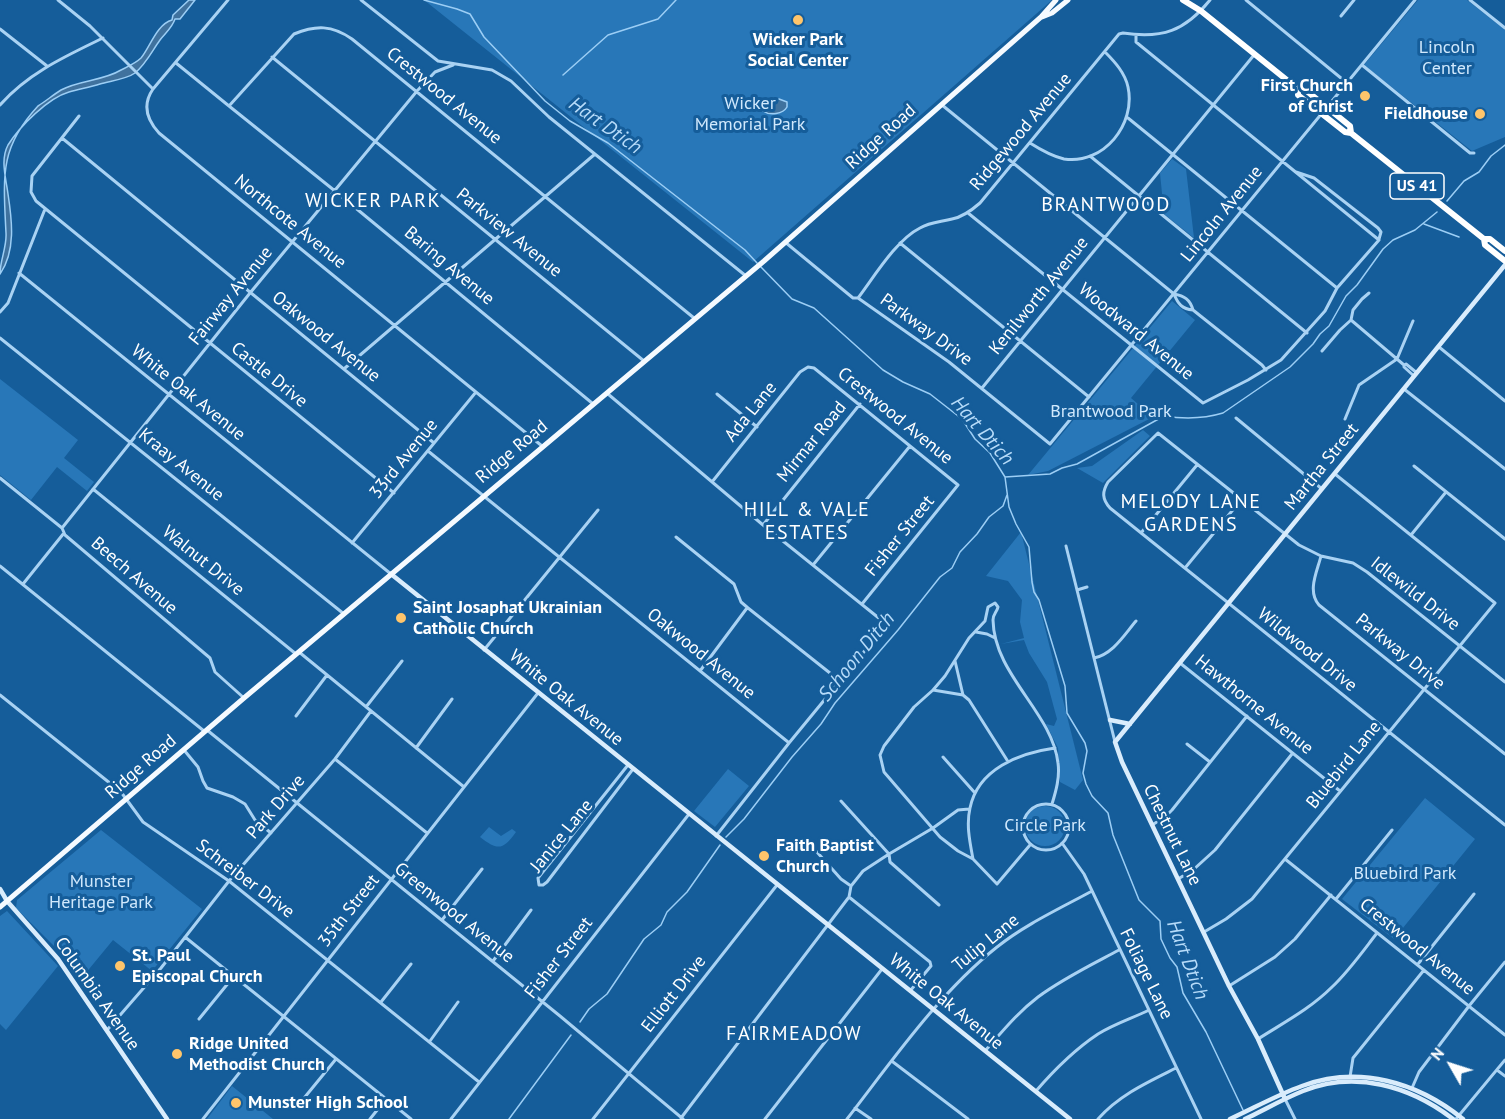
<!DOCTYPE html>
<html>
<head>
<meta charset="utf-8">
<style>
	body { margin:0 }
	#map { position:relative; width:1505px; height:1119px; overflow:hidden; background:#155d9a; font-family:"PT Sans",sans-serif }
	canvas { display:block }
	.north { position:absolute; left:1421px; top:1035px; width:60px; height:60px; -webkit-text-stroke:4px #155d9a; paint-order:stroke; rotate:309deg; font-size:16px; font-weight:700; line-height:24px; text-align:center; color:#fff }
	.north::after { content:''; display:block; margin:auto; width:21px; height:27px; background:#fff; clip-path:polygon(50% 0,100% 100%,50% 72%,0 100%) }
</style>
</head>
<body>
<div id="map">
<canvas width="1505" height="1119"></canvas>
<div class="north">N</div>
</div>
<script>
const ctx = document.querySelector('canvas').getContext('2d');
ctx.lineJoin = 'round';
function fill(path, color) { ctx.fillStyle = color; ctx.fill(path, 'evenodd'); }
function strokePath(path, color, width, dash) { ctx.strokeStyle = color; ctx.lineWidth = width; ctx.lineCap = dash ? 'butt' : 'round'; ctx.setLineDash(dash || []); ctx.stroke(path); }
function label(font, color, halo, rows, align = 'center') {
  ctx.font = font + ' "PT Sans",sans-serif'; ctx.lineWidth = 6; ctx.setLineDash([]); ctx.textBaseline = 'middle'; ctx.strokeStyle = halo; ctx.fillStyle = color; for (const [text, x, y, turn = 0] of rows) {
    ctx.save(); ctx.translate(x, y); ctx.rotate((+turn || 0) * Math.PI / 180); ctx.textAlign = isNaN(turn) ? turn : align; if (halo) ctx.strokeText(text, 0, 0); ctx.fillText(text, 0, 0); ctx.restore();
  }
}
fill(new Path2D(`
	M424 0H1052L753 262Z
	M1418 0H1467L1505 30V137L1472 151 1364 65Z
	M1172 159 1186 169 1194 238 1164 214 1160 173Z
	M1172 301 1195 320 1131 398 1153 417 1048 471 1028 475Z
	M0 379 78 440 64 458 94 482 87 491 57 467 31 500 0 475Z
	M1143 430 1150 436 1103 483 1077 468 1092 466Z
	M1021 532 1083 780 1075 790 1060 782 1058 748 1046 724 1054 726 1057 719 1047 682 1029 653 1024 640 1001 644 1024 638 1020 622 1022 600 1008 581 986 576Z
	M728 769 749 786 715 827 694 811Z
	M1425 798 1475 839 1394 939 1342 899Z
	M1025 826a20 20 0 1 1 40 0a20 20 0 1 1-40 0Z
	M489 827 501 836 512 829 516 832C503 850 498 851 480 837Z
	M101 830 202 909 152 971 113 940 80 980 59 951 16 908 17 900Z
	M7 911 58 966 6 1030 0 1024V916Z
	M232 1086 273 1119H207Z`), '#2877b8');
const water = new Path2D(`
	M189 0H195L180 19H175C172 28 166 32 160 40 152 51 146 64 135 73 127 79 110 81 100 84 90 87 80 89 69 92 48 98 20 126 8 145 0 160 6 178 8 194 12 220 16 251 0 274 0 260 7 247 6 233 3 174 0 147 38 106 46 101 53 95 61 90 79 80 103 81 121 70 127 67 136 63 141 58 150 47 157 24 172 20L173 15Z
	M779 99 787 102V107C783 114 770 116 763 111L762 106 765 102Z`);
fill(water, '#40729e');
strokePath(water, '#9ccef5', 1.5);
strokePath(new Path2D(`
	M424 0 457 9 470 14 484 37 545 101 570 121 608 143 745 250 757 263
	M563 75 608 35 658 19 676 0
	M1447 201 1464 181 1479 172 1491 156 1505 145
	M1424 224 1459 237
	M760 266 792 299 814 308 883 370 903 382 930 394 962 419 975 439 990 453 1005 477 1009 507 1016 524 1029 547 1032 582 1034 592 1039 600 1065 686 1067 713 1085 743 1087 751 1083 773 1086 784 1092 796 1108 813 1113 835 1139 900 1160 921 1161 939 1170 958 1177 967 1183 993 1206 1032 1243 1110
	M1005 477 1050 474 1062 468 1077 464 1164 416C1184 419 1203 419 1223 413L1290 367 1313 344 1320 334 1329 326 1346 296 1357 285 1383 249 1393 240 1415 230 1437 212
	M726 837 744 819 792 757 821 724 835 703 898 630 940 577 952 568 960 552 977 534 989 517 1003 506 1007 495
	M580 1022 589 1009 607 994 644 939 661 925 667 912 687 892 720 845
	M509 1119 571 1035`), '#9ccef5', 1.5);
strokePath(new Path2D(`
	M58 0 90 26 153 89C142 105 147 120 159 133L542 446
	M361 0 438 61 492 70 511 81 549 117 746 276
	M1246 0 1347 83
	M1470 0 1505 28
	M1341 16 1354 0
	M0 29 47 66
	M1136 35V42L1379 240
	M272 57 644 361
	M176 63 229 106 294 34C316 25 332 25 352 39L694 318
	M1362 65 1470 153H1474
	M153 89 228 0
	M0 105C28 73 66 56 103 38
	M942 105 1174 294C1184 296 1190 299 1193 310L1262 365 1266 370
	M229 106 335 191 592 403
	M79 116 32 176 31 192 36 201 394 493
	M1128 118 1337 288
	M62 138 434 443
	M1030 143C1041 150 1051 156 1064 159 1104 165 1136 124 1128 87 1125 73 1115 62 1105 52
	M1090 156 1307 333
	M1296 172 1314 178 1378 228 1381 232 1379 239
	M968 213 1203 403 1248 380 1281 360 1325 311 1337 288 1379 240
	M785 242 853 298H858L949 362 1050 444 1415 0
	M900 243 1089 397
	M19 273 391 574
	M1174 294C1178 304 1182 309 1193 310
	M858 298C874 277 896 240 920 228 930 222 941 222 952 219 963 217 972 210 980 203L1119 34 1123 33C1162 39 1185 31 1210 0
	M0 312 8 303 45 209
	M1351 320 1404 365 1406 364 1417 373
	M0 338 344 614
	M1439 347 1505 401
	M1322 351 1340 330 1351 320 1353 310 1362 299 1369 293
	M1404 365V367L1414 376
	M345 368 595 154
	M982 388 1254 55
	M1404 389 1505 469
	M608 394 763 525 880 619 881 631 789 743 716 836
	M717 394 757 427
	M1236 418 1322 489
	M1345 419 1359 385 1397 359 1413 321
	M428 451 788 742
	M1414 466 1505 539
	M0 478 62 528 65 535 210 658 215 672 244 698
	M712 482 800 372 808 367 814 368 958 485 862 604
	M93 489 296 654
	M763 525 860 404
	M62 528 250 293 417 91 435 72 453 65
	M1141 533 1197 465
	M1411 535 1446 492
	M676 537 734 584 741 602 748 608 840 681
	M352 543 476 392
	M1066 546 1115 742
	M1321 556C1317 572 1307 591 1319 605L1505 754
	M813 565 910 446
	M0 566 204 731
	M1185 568 1241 500
	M23 584 64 533
	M1077 590 1087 587
	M976 632 987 634 995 638
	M484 650 598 510
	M299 652 464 787
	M1094 658C1113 654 1124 635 1136 621
	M955 661 963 695
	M1180 663 1340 791
	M700 671 747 608
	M1505 682 1367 572 1353 563 1321 556 1299 545 1158 433 1108 482C1102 492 1102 499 1110 508L1505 825
	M933 690 963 695 969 700 1007 760
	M0 695 121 792 143 822 229 881 479 1082
	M366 707 402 661
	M296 716 327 675
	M207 730 560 1016 683 1119
	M1187 744 1210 762
	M416 748 452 699
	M184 750 198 767 203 781 207 788 233 797 245 804 255 820 271 833
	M943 757 975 793
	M335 759 427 833
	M628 765 538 878 539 885H543L547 882 633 769
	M841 801 889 854 890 862 939 905
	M1023 827a23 23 0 1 1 46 0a23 23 0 1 1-46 0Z
	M1152 825 1165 817 1172 810 1247 716
	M808 842 841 879 851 886 849 897 930 962 931 966 910 991
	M1062 843 1084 874 1201 1119
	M1030 845 997 884 973 859 958 851 940 837 884 772 880 755 884 746 914 707 933 690 945 676 969 638 985 621 988 607 995 603 998 607C997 612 993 614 993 620 994 675 1052 712 1058 763 1060 777 1056 791 1052 804
	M973 859C970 843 966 825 970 808 978 769 1019 753 1055 748
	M1285 859 1505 1035
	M1178 879 1193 870 1215 850 1292 754
	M851 886 863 871 889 854 933 828 958 810 969 809
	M1336 899 1392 830
	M442 920 482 869
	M1204 932 1226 919 1252 899 1495 603 1335 474
	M185 937 411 1119
	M493 961 531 910
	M1418 964 1474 894
	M1229 986 1275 957 1295 939 1331 895
	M381 1002 411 964
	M199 1019 234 976
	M108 1029 161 968 229 881 335 759 371 711
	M1258 1039C1283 1023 1310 1009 1332 987 1349 971 1363 951 1377 933
	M430 1041 458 1002
	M985 1051C1002 1032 1017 1013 1038 997 1062 979 1091 965 1119 950
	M893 1062 968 1119
	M1497 1070 1505 1076
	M1350 1077 1353 1058 1424 970
	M1412 1088 1419 1072 1469 1006 1505 962
	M1036 1091C1055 1069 1074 1050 1098 1034 1114 1024 1133 1018 1149 1010
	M1285 1099 1295 1119
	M300 1103 336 1059
	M855 1108 871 1119
	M681 1118 849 897
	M203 1119 538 693
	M370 1119 386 1099
	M451 1119 689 814
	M593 1119 777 885
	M765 1119 882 969
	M847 1119C892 1061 939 993 997 947 1026 924 1059 909 1092 891
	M1098 1119C1119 1095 1148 1082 1176 1068
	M1456 1119 1505 1060`), '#a9d2f3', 3);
strokePath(new Path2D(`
	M391 574 1070 1119
	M1110 720 1130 724
	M0 889 7 901 58 959 167 1119
	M1285 1099 1258 1039 1229 986 1122 762 1115 742 1505 265
	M1230 1119C1254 1108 1277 1095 1302 1086 1359 1065 1417 1082 1463 1119
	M1245 1119C1264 1110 1283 1099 1303 1091 1355 1070 1410 1086 1453 1119`), '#d9ecfc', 4.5);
strokePath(new Path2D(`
	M1042 17 1052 13 1068 0
	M0 907 244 698 764 261 1041 17 1056 0`), '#f5faff', 5);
strokePath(new Path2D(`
	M1183 0 1201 11 1298 89V95L1345 132 1351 133 1484 239 1485 245 1505 261
	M1298 89 1303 88 1350 126 1351 133
	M1484 239H1490L1505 251`), '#fff', 6);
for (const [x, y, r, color] of [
	[798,20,6,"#ffc56b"],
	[1365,96,6,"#ffc56b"],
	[1480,114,6,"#ffc56b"],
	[401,618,6,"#ffc56b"],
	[764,856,6,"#ffc56b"],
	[120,966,6,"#ffc56b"],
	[177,1054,6,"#ffc56b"],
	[236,1103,6,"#ffc56b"]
]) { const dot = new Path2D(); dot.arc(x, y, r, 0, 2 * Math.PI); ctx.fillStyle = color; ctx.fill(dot); strokePath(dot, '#155d9a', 2); }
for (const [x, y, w] of [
	[1417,186,54]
]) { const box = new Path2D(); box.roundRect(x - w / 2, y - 13, w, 26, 4.5); ctx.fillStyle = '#155d9a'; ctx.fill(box); strokePath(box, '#fff', 1.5); }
label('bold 16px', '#fff', null, [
	["US 41",1417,186]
]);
label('bold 18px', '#fff', '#155d9a', [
	["Wicker Park",798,40,"center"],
	["Social Center",798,61,"center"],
	["First Church",1353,86,"right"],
	["of Christ",1353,107,"right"],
	["Fieldhouse",1468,114,"right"],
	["Saint Josaphat Ukrainian",413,608],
	["Catholic Church",413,629],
	["Faith Baptist",776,846],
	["Church",776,867],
	["St. Paul",132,956],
	["Episcopal Church",132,977],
	["Ridge United",189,1044],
	["Methodist Church",189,1065],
	["Munster High School",248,1103]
], 'left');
label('18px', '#d1e9fd', '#155d9a', [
	["Lincoln",1447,48],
	["Center",1447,69],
	["Wicker",750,104],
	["Memorial Park",750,125],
	["Brantwood Park",1111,412],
	["Circle Park",1045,826],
	["Bluebird Park",1405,874],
	["Munster",101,882],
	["Heritage Park",101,903]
]);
label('18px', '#fff', '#155d9a', [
	["Crestwood Avenue",444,96,39],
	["Ridgewood Avenue",1021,132,-50],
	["Ridge Road",881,137,-42],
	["Lincoln Avenue",1222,214,-51],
	["Northcote Avenue",290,222,39],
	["Parkview Avenue",509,233,39],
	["Baring Avenue",449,266,40],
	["Fairway Avenue",231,296,-51],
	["Kenilworth Avenue",1039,296,-51],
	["Parkway Drive",926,330,36],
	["Woodward Avenue",1136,332,39],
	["Oakwood Avenue",326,337,39],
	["Castle Drive",269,375,39],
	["White Oak Avenue",188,393,39],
	["Ada Lane",751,412,-51],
	["Crestwood Avenue",895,416,39],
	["Mirmar Road",812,442,-51],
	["Ridge Road",512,452,-40],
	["33rd Avenue",404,459,-51],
	["Kraay Avenue",181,465,39],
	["Martha Street",1322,467,-51],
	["Fisher Street",900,536,-51],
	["Walnut Drive",203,561,39],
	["Beech Avenue",134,576,41],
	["Idlewild Drive",1415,594,38],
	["Wildwood Drive",1307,650,39],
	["Parkway Drive",1400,652,39],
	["Oakwood Avenue",701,654,39],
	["White Oak Avenue",566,698,39],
	["Hawthorne Avenue",1254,705,39],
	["Bluebird Lane",1344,765,-51],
	["Ridge Road",141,767,-41],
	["Park Drive",276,807,-49],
	["Chestnut Lane",1172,835,64],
	["Janice Lane",562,836,-51],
	["Schreiber Drive",245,879,37],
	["35th Street",349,911,-52],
	["Greenwood Avenue",454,913,39],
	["Tulip Lane",986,943,-39],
	["Crestwood Avenue",1417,947,39],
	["Fisher Street",559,958,-52],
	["Foliage Lane",1146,974,64],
	["Columbia Avenue",97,994,55],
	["Elliott Drive",674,994,-52],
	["White Oak Avenue",946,1002,39]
]);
label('italic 20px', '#b6dbf9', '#155d9a', [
	["Hart Dtich",605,126,35],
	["Hart Dtich",982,431,49],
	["Schoon Ditch",857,657,-51],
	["Hart Dtich",1187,960,69]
]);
ctx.letterSpacing = '1.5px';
label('20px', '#fff', '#155d9a', [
	["WICKER PARK",373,201],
	["BRANTWOOD",1106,205],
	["MELODY LANE",1191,502],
	["GARDENS",1191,525],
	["HILL & VALE",807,510],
	["ESTATES",807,533],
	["FAIRMEADOW",794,1034]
]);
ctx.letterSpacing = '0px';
</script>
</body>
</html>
